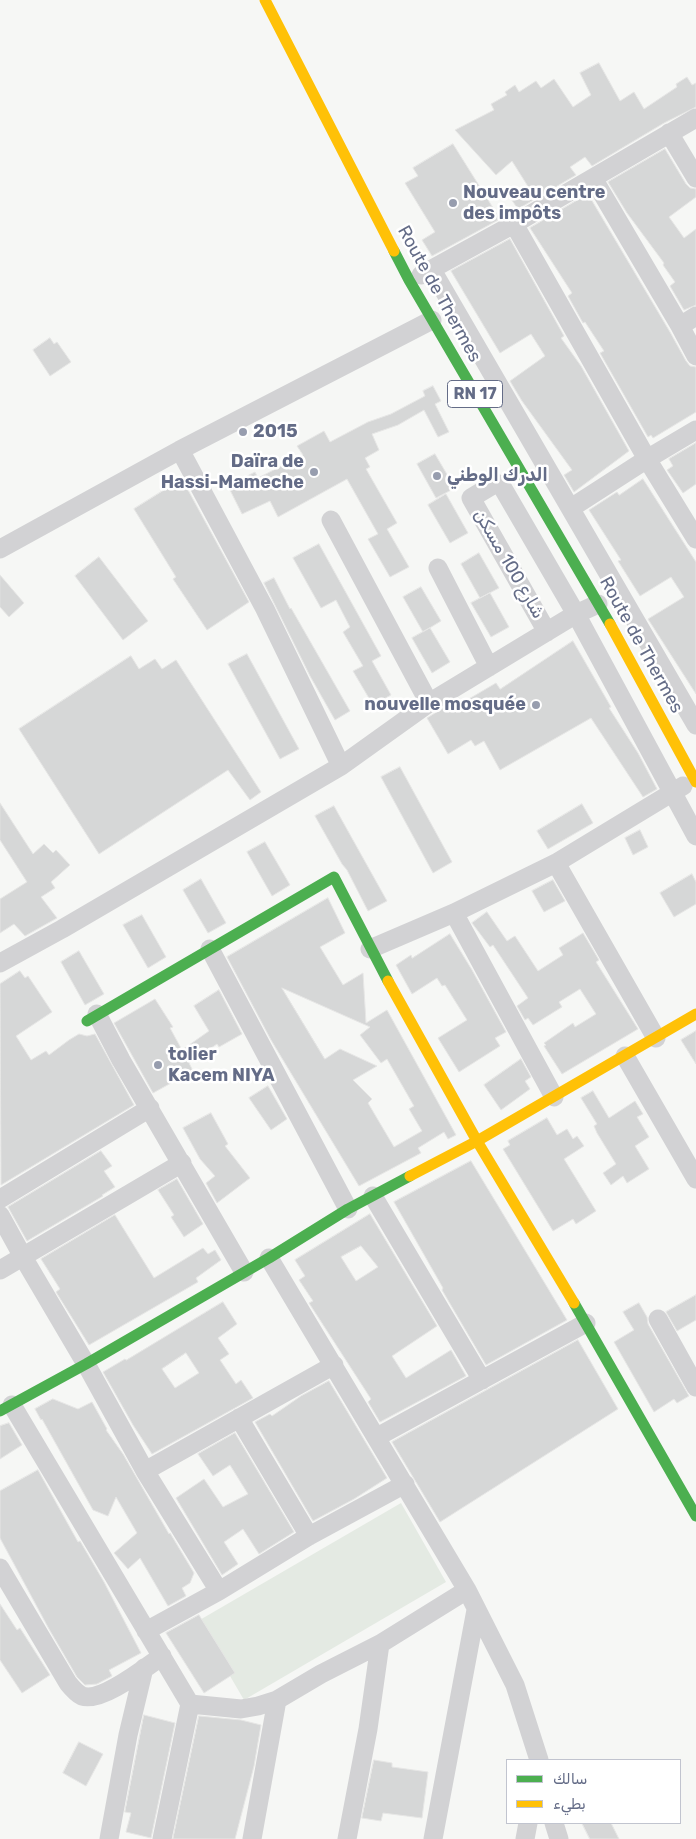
<!DOCTYPE html>
<html>
<head>
<meta charset="utf-8">
<style>
	body { margin:0 }
	#map { position:relative; width:696px; height:1839px; overflow:hidden; background:#f6f7f5; font-family:Rubik,Cairo,sans-serif }
	canvas { display:block }
	.legend { position:absolute; left:506px; top:1759px; width:175px; height:65px; box-sizing:border-box; background:#fff; border:1px solid #c1c4cf; margin:0; padding:6px 9px; list-style:none; font-size:15px; color:#646c87 }
	.legend li { display:flex; align-items:center; gap:10px; height:25px }
	.legend b { width:25px; border:1px solid #c1c4cf }
</style>
</head>
<body>
<div id="map">
<canvas width="696" height="1839"></canvas>
<ul class="legend">
<li><b style="height:6px;background:#4caf50"></b>سالك</li>
<li><b style="height:6px;background:#ffc107"></b>بطيء</li>
</ul>
</div>
<script>
const ctx = document.querySelector('canvas').getContext('2d');
ctx.lineJoin = 'round';
function fill(path, color) { ctx.fillStyle = color; ctx.fill(path, 'evenodd'); }
function strokePath(path, color, width, dash) { ctx.strokeStyle = color; ctx.lineWidth = width; ctx.lineCap = dash ? 'butt' : 'round'; ctx.setLineDash(dash || []); ctx.stroke(path); }
function label(font, color, halo, rows, align = 'center') {
  ctx.font = font + ' Rubik,Cairo,sans-serif'; ctx.lineWidth = 5; ctx.setLineDash([]); ctx.textBaseline = 'middle'; ctx.strokeStyle = halo; ctx.fillStyle = color; for (const [text, x, y, turn = 0] of rows) {
    ctx.save(); ctx.translate(x, y); ctx.rotate((+turn || 0) * Math.PI / 180); ctx.textAlign = isNaN(turn) ? turn : align; if (halo) ctx.strokeText(text, 0, 0); ctx.fillText(text, 0, 0); ctx.restore();
  }
}
fill(new Path2D(`
	M401 1503 446 1582 244 1700 198 1621Z`), '#e4eae3');
const building = new Path2D(`
	M599 63 620 101 634 92 644 109 677 87 676 84 687 77 692 85 696 83V107L664 123 592 166 585 157 570 167 576 175 518 209 511 199 529 188 512 161 496 175 455 130 494 110 491 104 507 95 505 92 515 85 519 92 536 81 541 88 554 79 573 107 591 95 580 73Z
	M453 144 500 219 432 256 422 240 435 232 405 183 418 176 413 168Z
	M665 149 686 184 690 188 696 189V197L669 217 684 238 696 229V305L684 310 670 286 675 282 663 265 664 263 627 213 608 182Z
	M588 194 670 332 686 361 690 366 696 367V412L653 438 651 435 648 437 600 353 604 351 585 322 583 323 568 296 572 293 530 228Z
	M510 239 564 336 561 338 581 366 629 451 574 492 564 475 572 470 522 401 510 381 545 356 531 334 500 353 451 271Z
	M50 338 54 344 57 342 71 362 50 376 33 350Z
	M433 386 441 401 435 404 449 432 438 437 424 410 398 425 372 434 379 450 365 458 370 467 366 469 397 523 387 529 409 567 390 577 368 539 378 534 347 479 278 517 270 501 242 514 228 486 255 472 258 478 303 455 297 446 324 431 330 442 368 422 391 414 425 396 423 391Z
	M696 443V484L683 493 667 470 673 466 669 459Z
	M435 454 455 488 436 498 417 464Z
	M182 479 249 602 207 630 173 579 176 577 134 509Z
	M643 479 696 562V694L648 619 684 597 671 577 640 596 618 561 621 560 589 510 617 492 619 495Z
	M446 494 468 533 450 543 428 505Z
	M319 544 381 656 372 661 391 695 373 705 353 671 363 666 343 632 350 627 336 600 321 608 293 558Z
	M479 553 499 588 480 598 461 564Z
	M99 557 148 621 123 640 75 576Z
	M0 575 24 603 9 617 0 607Z
	M274 578 290 609 291 608 350 711 335 720 310 676 264 583Z
	M421 587 441 621 423 632 403 597Z
	M490 593 509 627 491 637 471 603Z
	M430 628 450 662 432 673 412 638Z
	M573 641 611 707 609 708 638 753 657 789 643 797 591 718 500 770 484 741 475 746 471 740 448 754 427 718 459 698 462 703 496 683 500 689Z
	M247 654 299 749 280 759 228 664Z
	M131 656 139 669 155 659 162 669 176 660 261 792 250 800 228 770 99 854 19 729Z
	M400 767 452 862 433 873 381 777Z
	M0 803 33 854 44 844 53 853 56 850 70 865 51 882 55 888 41 897 57 918 25 936 14 924 0 933V899L27 882 0 840Z
	M582 804 593 823 548 849 537 831Z
	M334 806 387 901 368 911 347 870 342 864 315 816Z
	M640 830 648 847 633 855 625 838Z
	M265 842 290 885 272 896 247 852Z
	M692 874 696 882V904L674 917 660 893Z
	M201 879 226 923 208 933 183 890Z
	M553 880 565 901 544 912 532 891Z
	M328 898 345 933 320 947 343 985 363 973 366 1023 387 1010 456 1135 448 1139 444 1132 418 1148 421 1153 359 1186 271 1040 227 957ZM282 988 370 1027 360 1035 381 1063 387 1059 414 1106 409 1109 422 1131 394 1147 368 1103 372 1099 353 1080 377 1066 340 1049 325 1059Z
	M487 912 507 941 515 936 538 971 563 955 559 948 583 933 599 960 596 962 638 1029 562 1074 544 1046 546 1045 544 1043 573 1023 575 1027 596 1014 580 989 559 1002 562 1007 533 1025 528 1018 525 1020 517 1006 528 998 493 945 490 947 472 923Z
	M142 915 166 957 148 968 123 925Z
	M450 934 472 970 506 1032 495 1038 500 1046 459 1072 438 1038 467 1020 445 985 442 986 437 978 412 994 396 965 411 955 412 958Z
	M79 951 104 994 85 1005 61 962Z
	M20 971 25 978 28 976 52 1012 16 1036 31 1060 46 1051 49 1055 69 1040 79 1034 87 1036 95 1034 134 1105 1 1185 0 984Z
	M219 990 242 1034 219 1047 217 1044 189 1063 193 1071 153 1093 114 1023 155 999 173 1027 170 1028 182 1050 209 1031 194 1006Z
	M696 1031V1064L681 1040Z
	M521 1059 531 1077 525 1081 530 1089 501 1110 484 1085Z
	M268 1086 287 1119 271 1130 249 1098Z
	M593 1091 609 1118 635 1101 643 1114 637 1117 649 1137 635 1146 649 1169 627 1183 623 1176 611 1185 603 1173 616 1164 597 1133 594 1126 597 1124 581 1098Z
	M211 1113 228 1144 225 1146 250 1178 217 1203 206 1183 215 1176 200 1159 183 1128Z
	M547 1118 557 1135 567 1129 573 1139 577 1136 584 1146 564 1159 596 1211 576 1224 573 1219 553 1231 503 1149 510 1145 508 1141Z
	M101 1151 112 1166 104 1171 115 1187 102 1195 103 1196 27 1241 8 1207Z
	M471 1161 567 1320 486 1365 442 1290 443 1288 394 1202Z
	M177 1179 203 1224 184 1237 171 1217 174 1215 158 1190Z
	M370 1214 437 1326 392 1356 406 1378 451 1350 466 1376 380 1422 368 1402 371 1399 309 1303 313 1301 299 1280 305 1276 295 1260ZM361 1246 378 1267 356 1281 341 1257Z
	M115 1215 154 1278 203 1248 208 1254 215 1250 221 1260 196 1278 198 1282 89 1345 56 1292 60 1289 41 1259Z
	M696 1295V1320L677 1331 666 1312Z
	M223 1302 237 1324 218 1338 229 1354 220 1360 236 1384 241 1380 253 1398 152 1454 133 1425 103 1372 125 1359 126 1360ZM186 1353 199 1373 175 1388 162 1369Z
	M639 1303 647 1317 648 1324 689 1396 677 1403 674 1399 654 1412 614 1342 634 1330 623 1312Z
	M578 1340 618 1409 440 1522 392 1442Z
	M329 1381 387 1478 354 1499 313 1521 255 1422 270 1414 272 1416 301 1396Z
	M53 1399 78 1409 92 1402 107 1429 106 1430 123 1454 169 1534 170 1533 194 1573 190 1583 182 1588 186 1596 168 1606 140 1558 128 1569 114 1553 137 1533 116 1497 108 1516 93 1510 42 1419 41 1420 35 1409Z
	M9 1423 22 1445 0 1459V1426Z
	M235 1433 294 1532 259 1554 243 1529 224 1542 238 1564 222 1575 176 1498 204 1479 223 1507 248 1494 230 1465 213 1476 198 1454Z
	M38 1470 78 1542 80 1541 104 1582 141 1653 109 1670 112 1676 97 1684 85 1685 77 1677 49 1629 0 1538V1491Z
	M0 1604 17 1630 20 1628 50 1675 22 1693 0 1660Z
	M199 1615 235 1673 204 1693 166 1633Z
	M144 1715 175 1723 151 1838 126 1832 131 1813 125 1812Z
	M199 1716 241 1720 261 1725 254 1766 235 1839H173Z
	M79 1742 103 1754 86 1786 63 1773Z
	M374 1760 392 1763V1767L428 1772 422 1818 383 1813 381 1821 362 1818Z
	M582 1823H611L619 1839H590Z`);
fill(building, '#d6d7d7');
strokePath(building, '#e6e6e5', 1);
strokePath(new Path2D(`
	M669 133 696 178
	M593 178 680 326 696 356
	M514 224 647 459 696 539
	M432 270 696 725
	M421 275 514 224 696 118
	M680 326 696 316
	M180 450 265 609 341 766
	M571 508 647 459 696 430
	M331 520 429 703
	M0 549 180 450 432 320
	M438 568 489 667
	M547 632 471 498 496 483 501 485 576 614 696 836
	M556 863 656 1038
	M454 913 554 1097
	M210 949 348 1209
	M370 949 454 913 556 863 683 786
	M0 963 62 929 341 766 429 703 576 614 598 604
	M97 1014 121 1060 244 1272
	M625 1056 696 1179
	M373 1196 482 1380
	M0 1199 150 1108
	M0 1215 23 1257 86 1364 145 1471 219 1591
	M269 1258 467 1590 515 1685 539 1760
	M0 1270 182 1163
	M658 1319 696 1387
	M12 1405 190 1704
	M239 1418 309 1536
	M377 1437 586 1323
	M145 1471 334 1365
	M0 1568 68 1683C72 1688 76 1693 82 1696 102 1703 146 1667 162 1656
	M146 1631 219 1591 309 1536 405 1484
	M554 1823 559 1839
	M109 1839 128 1735 144 1668
	M162 1839 190 1704 241 1709 258 1706 277 1700 321 1674 380 1644 467 1590
	M252 1839 277 1700
	M347 1839 368 1729 380 1644
	M433 1839 476 1610
	M525 1839 528 1823`), '#d2d2d4', 19);
strokePath(new Path2D(`
	M394 251 409 280 610 624
	M87 1021 334 877 388 981
	M574 1303 696 1516
	M0 1411 86 1364 269 1258 348 1209 410 1176`), '#4caf50', 11);
strokePath(new Path2D(`
	M265 0 394 251
	M610 624 696 782
	M388 981 477 1141 574 1303
	M410 1176 477 1141 696 1014`), '#ffc107', 11);
for (const [x, y, r, color] of [
	[453,203,5,"#979dae"],
	[243,432,5,"#979dae"],
	[314,472,5,"#979dae"],
	[437,476,5,"#979dae"],
	[536,705,5,"#979dae"],
	[158,1065,5,"#979dae"]
]) { const dot = new Path2D(); dot.arc(x, y, r, 0, 2 * Math.PI); ctx.fillStyle = color; ctx.fill(dot); strokePath(dot, '#fff', 2); }
for (const [x, y, w] of [
	[475,394,55]
]) { const box = new Path2D(); box.roundRect(x - w / 2, y - 13.5, w, 27, 4); ctx.fillStyle = '#fff'; ctx.fill(box); strokePath(box, '#646c87', 1); }
label('bold 16px', '#646c87', null, [
	["RN 17",475,394]
]);
label('bold 18px', '#646c87', '#fff', [
	["Nouveau centre",463,193],
	["des impôts",463,214],
	["2015",253,432],
	["Daïra de",304,462,"right"],
	["Hassi-Mameche",304,483,"right"],
	["الدرك الوطني",447,476],
	["nouvelle mosquée",526,705,"right"],
	["tolier",168,1055],
	["Kacem NIYA",168,1076]
], 'left');
label('18px', '#646c87', '#fff', [
	["Route de Thermes",439,294,61],
	["شارع 100 مسكن",509,564,60],
	["Route de Thermes",641,645,61]
]);
</script>
</body>
</html>
